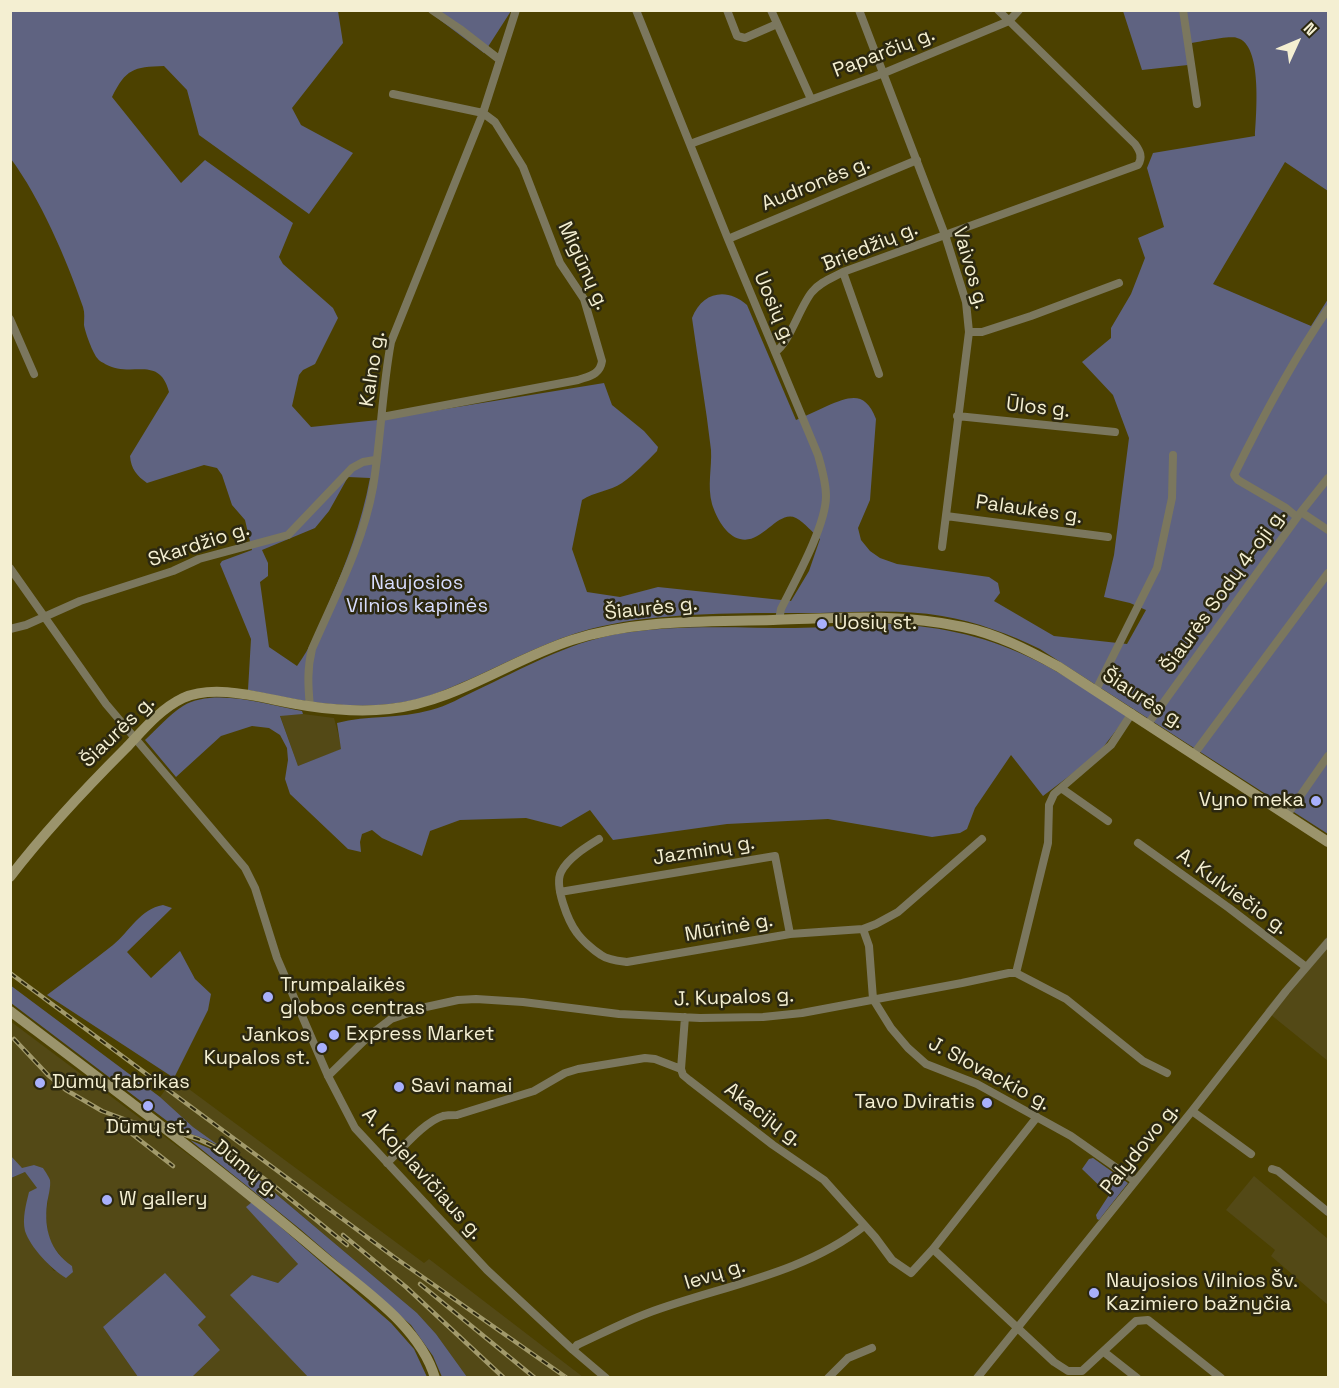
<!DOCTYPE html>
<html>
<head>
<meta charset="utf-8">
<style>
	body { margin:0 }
	#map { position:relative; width:1339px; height:1388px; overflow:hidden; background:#4c4100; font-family:"Space Grotesk",sans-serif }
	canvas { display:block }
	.frame { position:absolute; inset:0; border:12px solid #f4efd2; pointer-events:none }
	.north { position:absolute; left:1267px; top:12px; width:60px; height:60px; -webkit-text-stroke:4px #2c2810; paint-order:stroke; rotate:46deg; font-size:16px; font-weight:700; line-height:24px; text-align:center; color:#f4efd2 }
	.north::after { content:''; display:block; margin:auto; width:21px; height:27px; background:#f4efd2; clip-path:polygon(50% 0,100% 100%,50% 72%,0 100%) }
</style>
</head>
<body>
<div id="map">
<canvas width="1339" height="1388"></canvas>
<div class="frame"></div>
<div class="north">N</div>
</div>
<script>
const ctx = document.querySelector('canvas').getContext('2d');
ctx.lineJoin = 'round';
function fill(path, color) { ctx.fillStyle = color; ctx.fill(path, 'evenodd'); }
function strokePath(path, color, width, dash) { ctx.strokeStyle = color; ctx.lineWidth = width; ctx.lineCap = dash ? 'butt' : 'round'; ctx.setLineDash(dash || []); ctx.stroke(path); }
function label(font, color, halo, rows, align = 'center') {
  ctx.font = font + ' "Space Grotesk",sans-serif'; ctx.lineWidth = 5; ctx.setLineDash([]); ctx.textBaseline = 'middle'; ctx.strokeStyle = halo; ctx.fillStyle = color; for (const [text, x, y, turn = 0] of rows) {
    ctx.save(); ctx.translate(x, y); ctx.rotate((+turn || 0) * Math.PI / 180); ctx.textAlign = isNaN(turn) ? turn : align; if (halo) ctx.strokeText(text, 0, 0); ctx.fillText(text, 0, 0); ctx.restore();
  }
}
fill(new Path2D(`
	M303 714 334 718 342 749 298 766 280 715Z
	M1328 935V1061L1265 1010Z
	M10 1021 252 1202 247 1207 298 1264 278 1283 252 1275 231 1295 308 1377H192L220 1350 198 1325 206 1317 103 1327 138 1377H11V1178L25 1172 37 1188 26 1232 31 1241 54 1271 73 1272 72 1266 64 1260 52 1245 48 1235 46 1216 50 1181 43 1168 34 1165 22 1169 11 1156Z
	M174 1078 424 1263 429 1259 583 1377H467L436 1334 417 1313 221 1147 193 1127 160 1097Z
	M1254 1176 1328 1239V1305L1271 1256 1275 1250 1226 1210Z`), '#534916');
fill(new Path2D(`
	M11 11H338L343 43 292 108 301 125 353 153 309 214 199 135 187 90 164 66C133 67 126 69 112 97L181 183 205 160 293 223 279 257 283 264 333 308 338 318 315 364 303 370 299 375 292 406 311 427 378 420 604 383 612 405 644 431 658 447 657 451C646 462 635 474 622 483 610 491 594 492 582 500L572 549 587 592 620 597 658 587 791 601 809 571 820 539C813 533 805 523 796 518 778 509 762 545 740 539 726 536 716 517 712 504 707 486 712 468 711 450 706 406 698 362 692 318 702 292 727 287 747 305L796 420C807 415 817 411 827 406 851 396 865 391 876 419L870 500 858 528 861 540 870 551 880 558 897 564 989 577 998 583 1000 593 994 601 1054 636 1127 644 1146 610 1130 603 1104 597 1114 555 1129 438 1113 395 1082 362 1111 338V328L1131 294 1145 258 1138 238 1164 227 1147 168 1153 153 1255 136C1256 115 1263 44 1237 38 1228 35 1196 43 1185 44L1188 65 1142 70 1123 11H1328V191L1285 162 1213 284 1311 326 1328 299V834L1040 649C1009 634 977 622 942 616 902 609 860 612 820 613 749 613 658 611 590 629 550 640 514 659 477 676 456 685 436 695 414 700 358 713 302 701 248 690L251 639 220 564 222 561 252 550 245 520 232 505 222 475 217 468 204 465 147 483C137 476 131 469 130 456L169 392C159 354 131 379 105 364 104 363 99 361 98 359 93 354 85 332 84 325 84 319 85 313 83 307 67 260 40 198 11 159ZM348 477 370 478C361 525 347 561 328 605 319 626 311 647 297 666L269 647 260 582 268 576V563L262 550 315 528 329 511Z
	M428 11H511L484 53Z
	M872 623C923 624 973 632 1020 653 1058 669 1092 694 1127 716L1098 754 1043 796 1011 755 975 808 967 829 960 833 932 837 828 819 727 824 613 840 590 810 561 827 526 818 460 820 430 831 422 856 382 838 372 830 362 834 360 842 361 852 348 849 290 794 285 779 288 760 287 748 280 735 269 728 252 726 221 736 176 777 145 740C157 729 169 715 183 706 214 687 268 705 302 711L303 714 280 716 298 766 341 749 337 723C367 715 400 719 431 710 447 706 462 697 477 690 522 669 567 643 617 634 675 624 736 628 795 628 820 628 846 625 872 623Z
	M163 905 172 908 127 952 151 978 180 951 195 979 211 994 208 1010 174 1078 47 995C69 978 92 962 113 945 130 931 140 909 163 905Z
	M10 985 160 1097 193 1127 221 1147 205 1139 179 1130 11 1003Z
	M190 1140 236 1160 417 1313 436 1334 467 1377H442L433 1356 411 1325 300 1229Z
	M11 1156 22 1168 34 1165 43 1168C45 1171 49 1177 50 1180 51 1187 48 1197 47 1204 44 1229 50 1251 72 1266L73 1272 66 1278C52 1270 30 1247 25 1231 22 1219 26 1204 29 1192L37 1188 25 1172 11 1178Z
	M1093 1158 1128 1183 1099 1220 1097 1219 1096 1215 1109 1195 1082 1169 1089 1159Z
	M252 1202 391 1323 414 1349 427 1377H308L230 1295 252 1275 278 1283 298 1264 246 1207Z
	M165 1273 206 1317 198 1325 220 1350 192 1377H138L103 1327Z`), '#5f6381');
strokePath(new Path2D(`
	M432 10 460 29 500 60
	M636 10 728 239 818 455C822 469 826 482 826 496 826 526 795 581 781 609L779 620
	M727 10 737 36 745 38 777 24
	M771 10 811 99
	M859 10 945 235 966 302 969 332 942 547
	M1183 10 1197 104
	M690 144 884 73 1009 21 1019 10
	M728 239 917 160
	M843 272 879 374
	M10 319 34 374
	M969 332H982L1031 316 1119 283
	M775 352C789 344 800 306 812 292 820 282 832 278 843 272L1138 165C1143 157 1140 151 1135 144L998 10
	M957 416 1115 432
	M382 417 578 380C589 376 600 375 602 361L584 299 560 263 523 167 495 122 483 113 393 94
	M1301 512 1328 530
	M946 516 1108 537
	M1297 517 1286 508 1238 480 1234 475C1262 418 1292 361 1328 309
	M10 568 106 704 245 868 255 888 277 958 328 1076 355 1128 487 1270 573 1350 606 1378
	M10 629 26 625 80 601 173 571 199 559 288 535 352 468 363 462 375 460
	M1096 690 1157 568 1172 498 1173 455
	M310 707C308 686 307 669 312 649 335 596 363 544 373 487 381 439 382 390 391 342L483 113 516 10
	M1148 724 1301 512 1328 478
	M1194 754 1328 573
	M1061 788 1108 821
	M1287 815 1328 756
	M599 839C586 847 568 858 561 872 554 886 568 921 577 933 582 940 593 950 601 955 608 960 619 961 627 962L790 934 863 929 876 924 898 912 982 839
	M1138 843 1229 908 1306 967
	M560 892 775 856 790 934
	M863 929 869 946 873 999 891 1028 908 1048 926 1064 977 1084 1071 1136 1135 1181
	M1016 973 1048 843 1049 805 1054 794 1111 745 1132 713
	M681 1069 685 1017
	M328 1076 369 1036 391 1019 426 1007 458 1000 476 999 523 1002 619 1014 700 1018 763 1017 802 1013 962 983 1009 973H1016L1066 999 1143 1061 1167 1073
	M1192 1111 1251 1154
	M387 1163C401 1150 425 1121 443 1116 447 1115 452 1115 457 1115L534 1091 565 1073 578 1069 645 1058 655 1059 681 1069 683 1075 689 1080 773 1145 824 1180 875 1237 892 1260 911 1273 933 1249 1037 1117
	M1272 1169 1278 1171 1328 1212
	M933 1249 1054 1362 1068 1371H1082L1136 1321 1148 1320 1221 1378
	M573 1350 577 1345C601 1334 624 1322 648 1313 720 1286 802 1275 864 1226
	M1104 1352 1137 1378
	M828 1378 848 1358 872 1348
	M977 1378 1192 1111 1286 991 1328 942`), '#7b775e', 8);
strokePath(new Path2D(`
	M10 877C46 830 85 789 126 748 143 730 160 709 183 698 218 682 270 701 308 706 335 710 362 712 389 709 455 702 510 660 572 640 637 619 705 622 773 620 836 618 901 613 963 627 997 634 1028 650 1059 667L1328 842
	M10 1011C116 1091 222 1170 323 1256 362 1289 420 1326 435 1378`), '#9b946c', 10);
const rail = new Path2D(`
	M10 973 394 1257 567 1378
	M14 1039 48 1075 66 1090 102 1111 132 1122 167 1129 198 1139 230 1154 273 1185 347 1245
	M114 1120 173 1166
	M343 1235 406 1287 504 1378
	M420 1284 535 1378`);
strokePath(rail, '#a29a6b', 4.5);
strokePath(rail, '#2c2810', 2, [7]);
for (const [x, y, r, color] of [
	[822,624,6,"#a8b0fc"],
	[1316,801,6,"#a8b0fc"],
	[268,997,6,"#a8b0fc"],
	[334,1035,6,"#a8b0fc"],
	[322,1048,6,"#a8b0fc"],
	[40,1083,6,"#a8b0fc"],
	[399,1087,6,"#a8b0fc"],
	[987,1103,6,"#a8b0fc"],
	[148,1106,6,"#a8b0fc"],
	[107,1200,6,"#a8b0fc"],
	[1094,1293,6,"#a8b0fc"]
]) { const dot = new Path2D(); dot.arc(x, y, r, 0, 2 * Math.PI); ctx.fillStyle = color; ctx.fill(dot); strokePath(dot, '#2c2810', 2); }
label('20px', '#f4efd2', '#2c2810', [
	["Paparčių g.",884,53,-21],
	["Audronės g.",816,184,-22],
	["Briedžių g.",870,247,-22],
	["Migūnų g.",583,266,65],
	["Vaivos g.",970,268,74],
	["Uosių g.",774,308,67],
	["Kalno g.",373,369,-81],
	["Ūlos g.",1038,408,6],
	["Palaukės g.",1029,510,8],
	["Skardžio g.",199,545,-18],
	["Šiaurės Sodų 4-oji g.",1224,591,-54],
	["Šiaurės g.",651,609,-6],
	["Šiaurės g.",1143,699,33],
	["Šiaurės g.",118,732,-44],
	["Jazminų g.",704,851,-9],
	["A. Kulviečio g.",1232,892,36],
	["Mūrinė g.",729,928,-10],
	["J. Kupalos g.",734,998,-2],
	["J. Slovackio g.",989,1074,28],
	["Akacijų g.",763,1115,37],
	["Palydovo g.",1140,1149,-51],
	["Dūmų g.",246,1169,39],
	["A. Kojelavičiaus g.",422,1174,48],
	["Ievų g.",715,1275,-17]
]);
label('20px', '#d8ddfe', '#2c2810', [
	["Naujosios",417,584],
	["Vilnios kapinės",417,607]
]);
label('20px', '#f4efd2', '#2c2810', [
	["Uosių st.",834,624],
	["Vyno meka",1304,801,"right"],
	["Trumpalaikės",280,986],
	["globos centras",280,1009],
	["Express Market",346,1035],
	["Jankos",310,1036,"right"],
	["Kupalos st.",310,1059,"right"],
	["Dūmų fabrikas",52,1083],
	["Savi namai",411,1087],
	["Tavo Dviratis",975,1103,"right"],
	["Dūmų st.",148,1128,"center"],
	["W gallery",119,1200],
	["Naujosios Vilnios Šv.",1106,1282],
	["Kazimiero bažnyčia",1106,1305]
], 'left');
</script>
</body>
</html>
